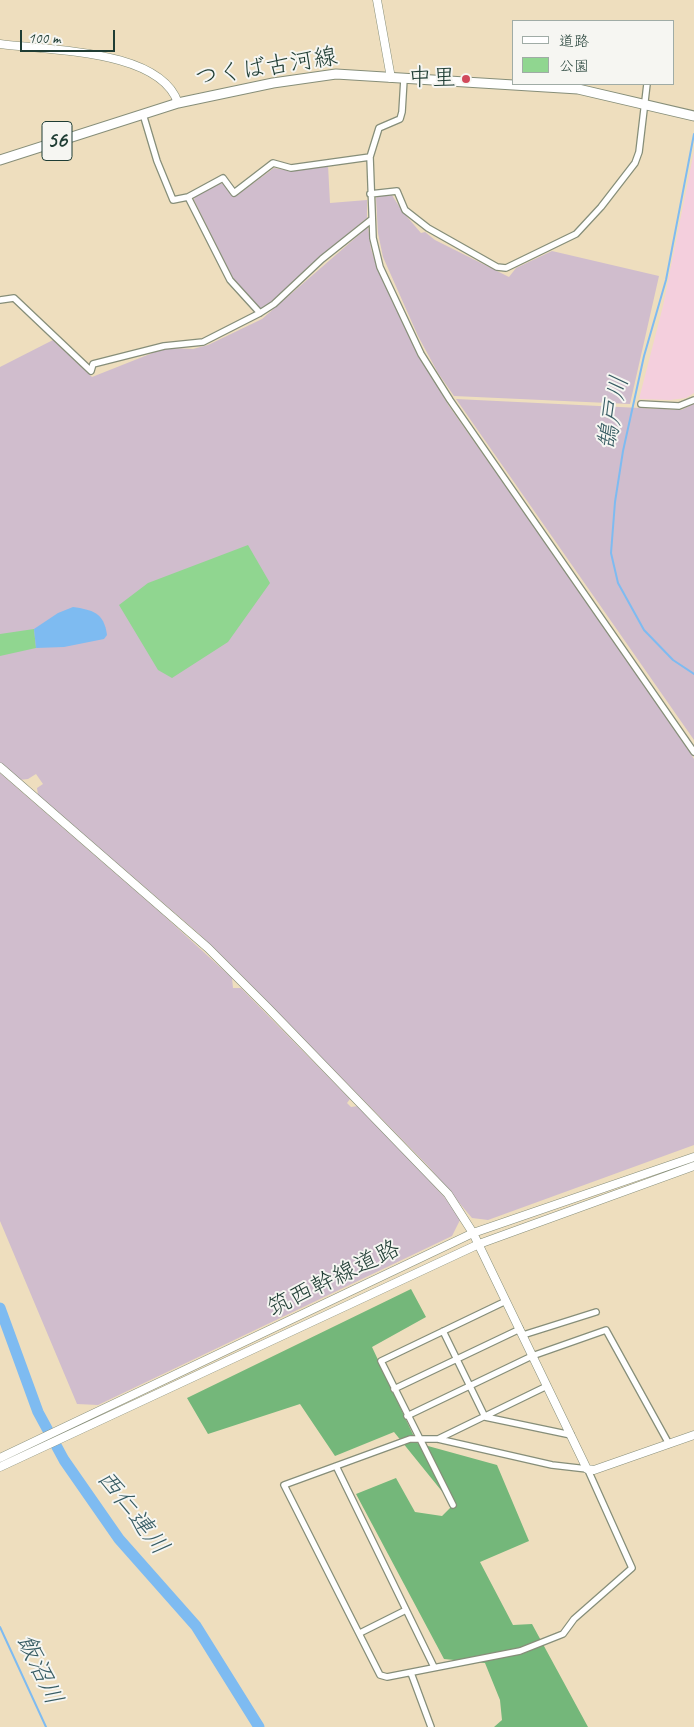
<!DOCTYPE html>
<html>
<head>
<meta charset="utf-8">
<style>
	body { margin:0 }
	#map { position:relative; width:694px; height:1727px; overflow:hidden; background:#eedebe; font-family:Caveat,"Klee One",sans-serif }
	canvas { display:block }
	.legend { position:absolute; left:512px; top:20px; width:162px; height:65px; box-sizing:border-box; background:#f6f6f2; border:1px solid #a0aca6; margin:0; padding:6px 9px; list-style:none; font-size:15px; color:#1f3d34 }
	.legend li { display:flex; align-items:center; gap:10px; height:25px }
	.legend b { width:25px; border:1px solid #a0aca6 }
	.scale { position:absolute; left:20px; top:30px; width:95px; height:22px; box-sizing:border-box; border:2px solid #1f3d34; border-top:0; padding-left:6px; font-size:15px; line-height:18px; white-space:nowrap; color:#1f3d34; -webkit-text-stroke:4px #f6f6f2; paint-order:stroke }
</style>
</head>
<body>
<div id="map">
<canvas width="694" height="1727"></canvas>
<ul class="legend">
<li><b style="height:6px;background:#fff"></b>道路</li>
<li><b style="height:14px;background:#90d690"></b>公園</li>
</ul>
<div class="scale">100 m</div>
</div>
<script>
const ctx = document.querySelector('canvas').getContext('2d');
ctx.lineJoin = 'round';
function fill(path, color) { ctx.fillStyle = color; ctx.fill(path, 'evenodd'); }
function strokePath(path, color, width, dash) { ctx.strokeStyle = color; ctx.lineWidth = width; ctx.lineCap = dash ? 'butt' : 'round'; ctx.setLineDash(dash || []); ctx.stroke(path); }
function label(font, color, halo, rows, align = 'center') {
  ctx.font = font + ' Caveat,"Klee One",sans-serif'; ctx.lineWidth = 4; ctx.setLineDash([]); ctx.textBaseline = 'middle'; ctx.strokeStyle = halo; ctx.fillStyle = color; for (const [text, x, y, turn = 0] of rows) {
    ctx.save(); ctx.translate(x, y); ctx.rotate((+turn || 0) * Math.PI / 180); ctx.textAlign = isNaN(turn) ? turn : align; if (halo) ctx.strokeText(text, 0, 0); ctx.fillText(text, 0, 0); ctx.restore();
  }
}
fill(new Path2D(`
	M694 151V393L686 398 670 400 639 399 663 306Z`), '#f4cfdd');
fill(new Path2D(`
	M328 165 330 203 367 200V218L317 259 265 308H260L234 280 194 200 195 196 220 183 224 184 233 197 236 196 274 168 291 171Z
	M392 195 402 211 421 233 425 232 435 240 509 277 516 268 552 251 659 276 630 404 454 396 438 373 418 336 383 257 378 233 376 198 378 196Z
	M368 227 371 249 379 273 414 347 449 406 674 725 694 759V1145L488 1220 472 1218 428 1166 233 967 198 933 38 795 37 788 43 784 36 774 28 779 19 780 0 763V367L53 340 92 377 155 352 170 348 193 349 208 345 262 319Z
	M456 399 681 410 694 404V740Z
	M0 773 161 913 232 978 233 988H241L350 1099 347 1103 351 1107 358 1106 409 1158 447 1200 460 1220 452 1236 98 1405 77 1404 0 1221Z`), '#d0bdcd');
fill(new Path2D(`
	M248 545 270 583 228 642 172 678 158 670 119 605 148 583Z
	M34 629 36 648 0 656V634Z`), '#90d690');
fill(new Path2D(`
	M411 1289 426 1317 372 1347 417 1443 497 1465 529 1541 480 1562 513 1625 532 1624 588 1727H494L502 1720 500 1700 485 1663 444 1659 356 1494 396 1478 415 1512 442 1516 453 1505 394 1432 335 1456 300 1404 208 1434 187 1398Z`), '#74b77a');
fill(new Path2D(`
	M73 607C92 610 104 612 107 635L104 639 64 647 36 648 34 629 58 613Z`), '#7ebbf1');
strokePath(new Path2D(`
	M694 134 666 280 644 356 623 451 615 502 611 553 618 583 644 630 673 660 694 674
	M0 1627 46 1727`), '#7ebbf1', 2);
strokePath(new Path2D(`
	M0 1308 38 1412 64 1460 119 1539 196 1626 259 1727`), '#7ebbf1', 11);
const street = new Path2D(`
	M404 79 402 112 400 119 379 128 370 157 373 238 380 267 421 354 450 400 694 752
	M143 114 157 161 173 200 188 197 230 280 260 313
	M370 194 397 191 405 210 428 228 497 267 506 268 576 234 601 207 635 163 639 152 647 84
	M188 197 223 178 234 193 273 163 291 168 370 157
	M0 300 14 298 91 371 93 364 164 346 203 342 260 313 274 304 322 259 371 220
	M641 404 679 406 694 400
	M443 1331 485 1417 571 1435
	M523 1335 596 1312
	M394 1389 520 1329
	M407 1416 532 1356 606 1330 669 1444
	M438 1439 547 1386
	M336 1466 434 1667
	M587 1469 552 1465 438 1439H410L284 1485 380 1675 387 1677 520 1651 563 1634 574 1619 632 1568 588 1470
	M453 1505 381 1361 506 1301
	M360 1633 406 1610
	M411 1673 431 1727`);
const secondary = new Path2D(`
	M377 0 391 78
	M0 44C49 51 160 49 178 103
	M0 767 208 948 268 1008 448 1194 473 1233 587 1469 594 1470 694 1435
	M0 1458 473 1233 694 1157
	M0 1467 479 1244 694 1166`);
const primary = new Path2D(`
	M0 160 178 103 273 83 336 74 578 89 694 116`);
strokePath(street, '#868e79', 8);
strokePath(secondary, '#868e79', 9);
strokePath(primary, '#868e79', 11);
strokePath(street, '#fff', 5.5);
strokePath(secondary, '#fff', 8);
strokePath(primary, '#fff', 9);
for (const [x, y, r, color] of [
	[466,79,5,"#d1495b"]
]) { const dot = new Path2D(); dot.arc(x, y, r, 0, 2 * Math.PI); ctx.fillStyle = color; ctx.fill(dot); strokePath(dot, '#f6f6f2', 2); }
for (const [x, y, w] of [
	[57,141,30]
]) { const box = new Path2D(); box.roundRect(x - w / 2, y - 19.5, w, 39, 4); ctx.fillStyle = '#f6f6f2'; ctx.fill(box); strokePath(box, '#1f3d34', 1); }
label('bold 22px', '#1f3d34', null, [
	["56",57,141]
]);
label('24px', '#1f3d34', '#f6f6f2', [
	["つくば古河線",266,68,-9],
	["筑西幹線道路",334,1279,-26]
]);
label('24px', '#1f3d34', '#f6f6f2', [
	["中里",456,79]
], 'right');
label('italic 25px', '#375c63', '#f6f6f2', [
	["鵠戸川",614,413,-79],
	["西仁連川",132,1513,52],
	["飯沼川",39,1670,65]
]);
</script>
</body>
</html>
